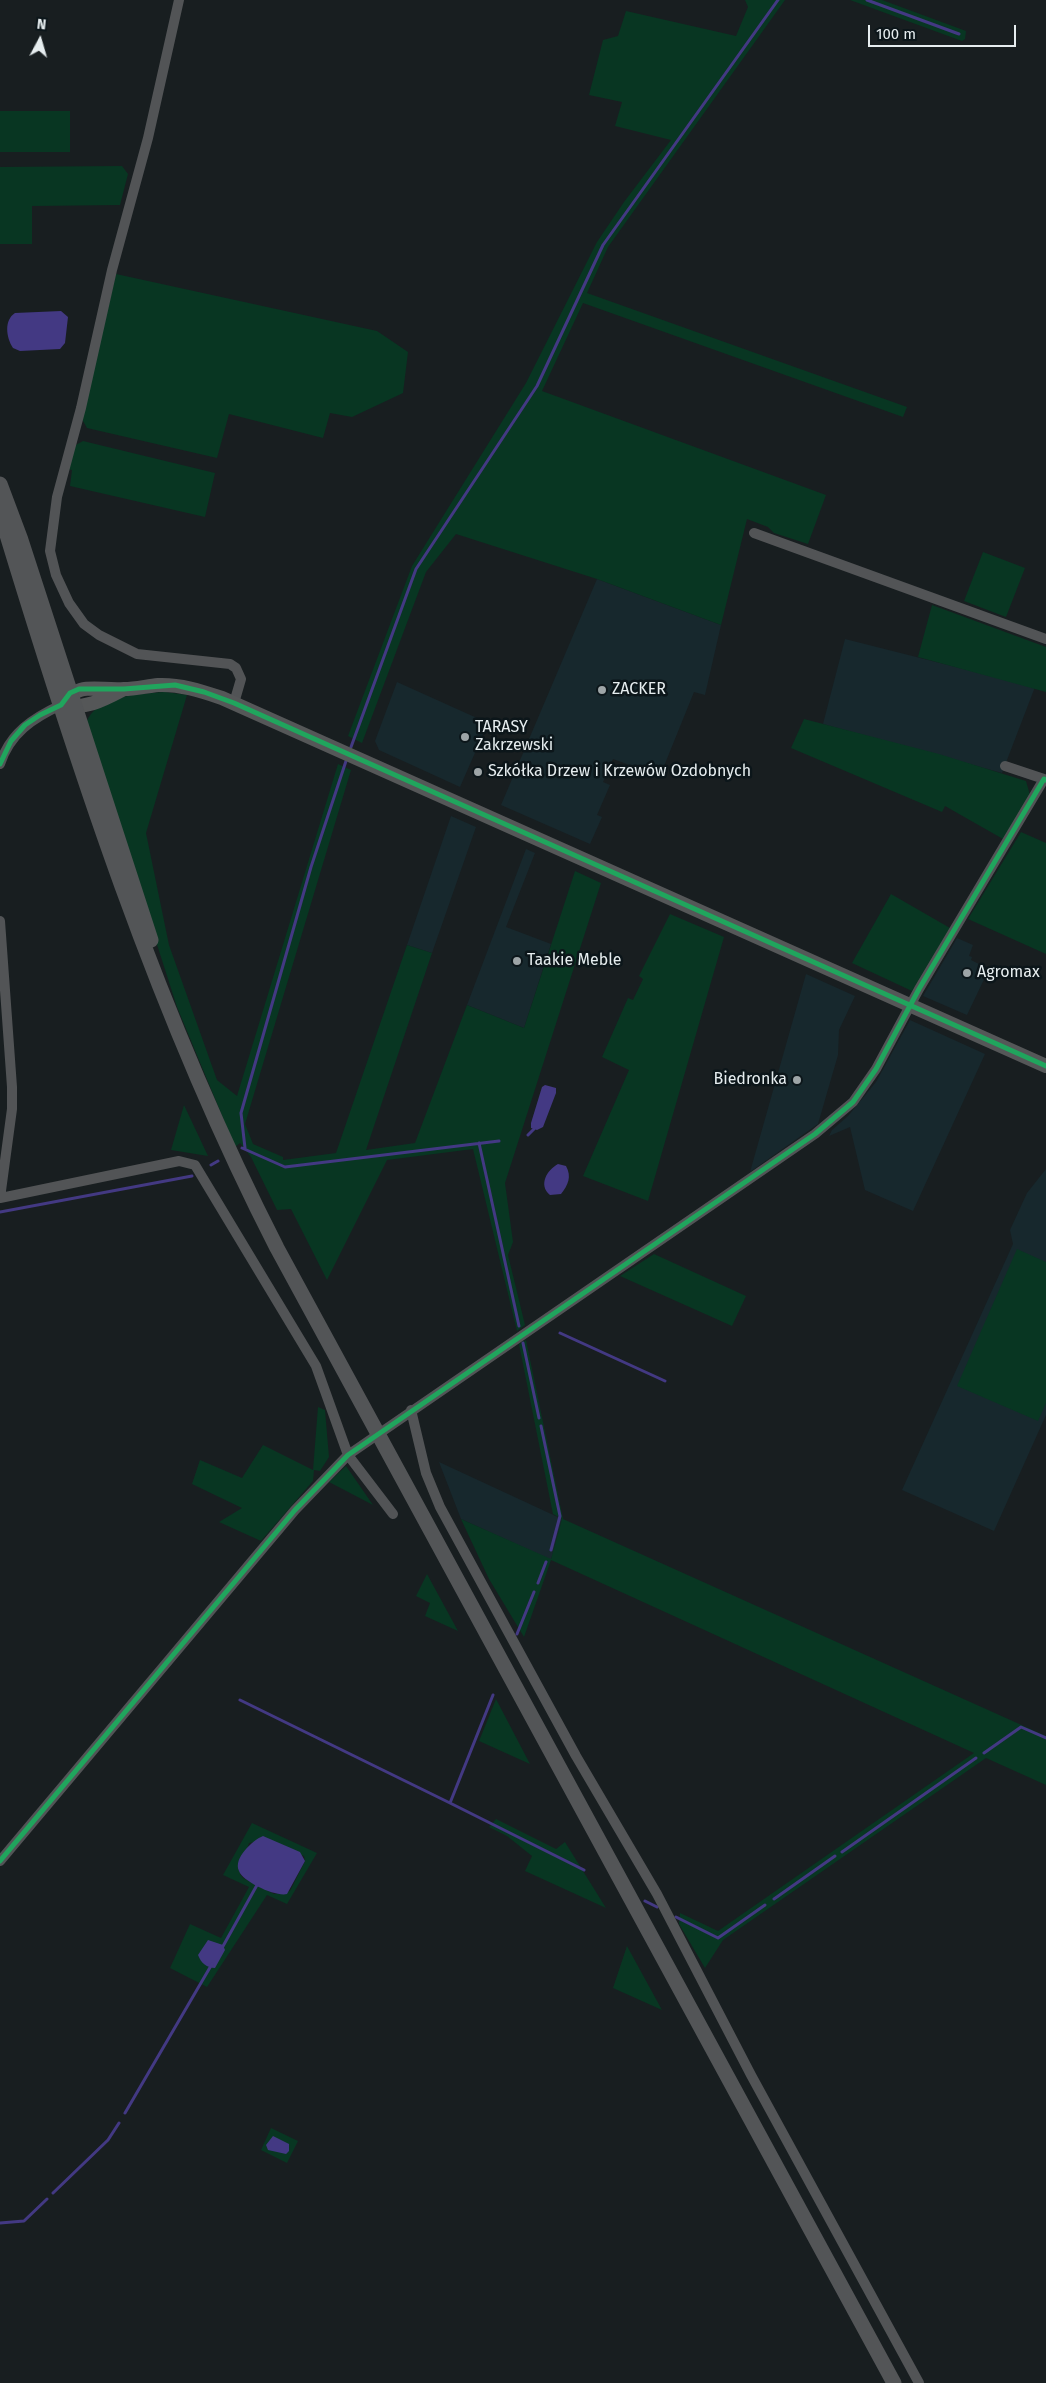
<!DOCTYPE html>
<html>
<head>
<meta charset="utf-8">
<style>
	body { margin:0 }
	#map { position:relative; width:1046px; height:2383px; overflow:hidden; background:#181e20; font-family:"Fira Sans",sans-serif }
	canvas { display:block }
	.north { position:absolute; left:15px; top:15px; width:50px; height:50px; -webkit-text-stroke:4px #0c161a; paint-order:stroke; rotate:6deg; font-size:14px; font-weight:700; line-height:20px; text-align:center; color:#e6edef }
	.north::after { content:''; display:block; margin:auto; width:18px; height:22px; background:#e6edef; clip-path:polygon(50% 0,100% 100%,50% 72%,0 100%) }
	.scale { position:absolute; left:868px; top:25px; width:148px; height:22px; box-sizing:border-box; border:2px solid #e6edef; border-top:0; padding-left:6px; font-size:15px; line-height:18px; white-space:nowrap; color:#e6edef; -webkit-text-stroke:4px #0c161a; paint-order:stroke }
</style>
</head>
<body>
<div id="map">
<canvas width="1046" height="2383"></canvas>
<div class="north">N</div>
<div class="scale">100 m</div>
</div>
<script>
const ctx = document.querySelector('canvas').getContext('2d');
ctx.lineJoin = 'round';
function fill(path, color) { ctx.fillStyle = color; ctx.fill(path, 'evenodd'); }
function strokePath(path, color, width, dash) { ctx.strokeStyle = color; ctx.lineWidth = width; ctx.lineCap = dash ? 'butt' : 'round'; ctx.setLineDash(dash || []); ctx.stroke(path); }
function label(font, color, halo, rows, align = 'center') {
  ctx.font = font + ' "Fira Sans",sans-serif'; ctx.lineWidth = 5; ctx.setLineDash([]); ctx.textBaseline = 'middle'; ctx.strokeStyle = halo; ctx.fillStyle = color; for (const [text, x, y, turn = 0] of rows) {
    ctx.save(); ctx.translate(x, y); ctx.rotate((+turn || 0) * Math.PI / 180); ctx.textAlign = isNaN(turn) ? turn : align; if (halo) ctx.strokeText(text, 0, 0); ctx.fillText(text, 0, 0); ctx.restore();
  }
}
fill(new Path2D(`
	M597 579 721 625 705 695 694 692 660 776 613 759 603 782 610 785 597 815 602 817 590 844 501 805Z
	M845 639 1035 687 1002 773 823 724Z
	M397 682 488 723 460 787 379 750 375 741Z
	M451 816 476 827 432 953 407 945Z
	M526 849 535 853 506 927 551 944 524 1028 467 1005Z
	M957 938 973 945 969 956 972 957 971 960 989 969 967 1015 923 996Z
	M806 974 855 996 839 1030 838 1055 818 1124 750 1172Z
	M910 1020 985 1054 913 1211 865 1190 850 1127 829 1136 832 1130 848 1116 876 1082Z
	M1046 1169V1415L994 1531 902 1490 1013 1244 1010 1230 1027 1193Z
	M439 1462 562 1519 551 1560 461 1519Z`), '#17282d');
fill(new Path2D(`
	M745 0H785L608 247 587 293 907 407 903 417 583 303 542 391 826 495 808 544 774 533 768 527 747 519 721 625 597 579 456 534 426 572 362 743 348 736 412 566 526 383 597 242 624 202 671 140 615 126 622 102 589 95 603 40 618 36 626 11 736 36 748 7Z
	M850 0H882L966 31 965 39 962 41Z
	M0 111H70V152H0Z
	M122 166 128 174 120 205 32 206V244H0V167Z
	M116 274 377 331 408 352 403 393 352 417 330 413 323 438 229 414 217 458 87 428 82 419Z
	M83 441 215 473 205 517 70 486 72 470 67 469 74 446Z
	M983 552 1025 568 1006 617 964 601Z
	M932 605 1046 647V692L918 657Z
	M165 692 187 695 146 833 169 945 217 1080 237 1096 338 764 351 770 245 1124 253 1144 283 1157V1160L336 1153 407 945 432 953 366 1150 415 1143 467 1005 524 1028 575 871 601 883 505 1183 513 1242 508 1255 525 1325 517 1331 473 1149 387 1160 327 1280 291 1209 277 1210 251 1157 240 1143 235 1147 177 1007 86 723C96 695 140 694 165 692Z
	M804 719 939 754 1026 781 1030 795 1003 839 945 806 942 812 791 748Z
	M1021 832 1046 843V954L968 919Z
	M891 894 950 928 912 991 852 963Z
	M670 914 724 937 648 1201 583 1176 629 1070 602 1057 628 998 633 1000 643 979 639 976Z
	M184 1105 208 1156 171 1150Z
	M1017 1249 1046 1262V1403L1038 1421 957 1386Z
	M654 1254 746 1296 732 1326 620 1276Z
	M526 1340 563 1519 1046 1736V1785L986 1758 723 1940 705 1968 679 1924 680 1913 718 1931 974 1753 551 1560 524 1637 489 1579 461 1519 551 1559 562 1519 553 1514 519 1344Z
	M318 1407 325 1410 329 1457 320 1471 314 1470 313 1481 261 1541 219 1522 242 1508 192 1484 200 1460 242 1478 263 1445 313 1470Z
	M346 1466 373 1505 329 1482Z
	M427 1574 458 1631 425 1616 430 1603 416 1596Z
	M496 1699 530 1764 479 1741Z
	M496 1819 556 1849 565 1842 606 1908 525 1871 532 1856 507 1836 489 1827Z
	M252 1823 317 1853 287 1904 267 1895 207 1987 170 1968 190 1924 221 1938 249 1887 223 1875ZM256 1842 304 1856 305 1861 290 1891 274 1894 243 1878 240 1874 249 1843Z
	M627 1946 662 2010 613 1988Z
	M271 2128 298 2141 287 2163 261 2150Z`), '#083622');
fill(new Path2D(`
	M61 311 68 317 65 343 60 349 20 351 13 348C6 337 4 320 15 313Z
	M545 1085 556 1088V1093L543 1127 537 1130 531 1128V1123L542 1087Z
	M558 1164 566 1166C572 1177 568 1185 561 1194L550 1195C538 1185 547 1170 558 1164Z
	M263 1836 300 1852 305 1861 287 1894C276 1897 243 1882 239 1871 233 1858 253 1840 263 1836Z
	M208 1940 223 1945 225 1950 215 1968C207 1968 201 1963 198 1955Z
	M273 2136 289 2144V2151L286 2154 268 2150 266 2145Z`), '#433983');
strokePath(new Path2D(`
	M867 0 959 34
	M351 747 416 569 537 386 603 245 778 0
	M528 1135 534 1129
	M479 1143 519 1326
	M242 1148 285 1167 499 1141
	M245 1148 241 1113 311 867 346 761
	M211 1165 218 1161
	M0 1212 192 1176
	M560 1333 665 1381
	M523 1343 539 1418
	M541 1426 560 1516 551 1550
	M538 1583 546 1562
	M517 1634 534 1592
	M493 1695 450 1803 584 1870
	M240 1700 450 1803
	M984 1753 1021 1727 1046 1738
	M842 1852 976 1758
	M774 1899 835 1856
	M645 1901 657 1907
	M676 1917 718 1938 765 1905
	M222 1948 257 1885
	M125 2113 212 1964
	M53 2193 108 2140 119 2123
	M0 2223 24 2221 47 2199`), '#433983', 3);
strokePath(new Path2D(`
	M179 0 148 138 112 270 81 408 57 497 50 551 56 575 69 603 84 624 99 635 137 654 230 664 236 668 241 679 234 703
	M754 533 1046 639
	M0 764C10 733 33 718 61 705
	M1005 766 1044 779
	M0 921 12 1087V1109L0 1198 179 1161 195 1165 316 1366 348 1455 393 1514
	M411 1410 426 1473 440 1507 576 1756 657 1894 751 2075 919 2383
	M0 1861 295 1510 348 1455 815 1134 853 1102 876 1069 919 989 1044 779 1046 780`), '#525456', 10);
strokePath(new Path2D(`
	M124 689C103 700 85 710 61 705 78 680 98 691 124 689 135 689 147 686 158 685 180 684 201 691 222 698L1046 1066`), '#555758', 14);
strokePath(new Path2D(`
	M0 484 21 540 151 940
	M0 512C76 763 157 1014 277 1248L894 2383`), '#535557', 15);
strokePath(new Path2D(`
	M0 764 11 741 25 725 40 715 61 705 70 693 79 689H124L175 685 204 692 234 703 1046 1066
	M0 1861 295 1510 348 1455 815 1134 853 1102 876 1069 919 989 1044 779 1046 780`), '#20a55d', 5);
for (const [x, y, r, color] of [
	[602,690,5,"#9ea5a7"],
	[465,737,5,"#9ea5a7"],
	[478,772,5,"#9ea5a7"],
	[517,961,5,"#9ea5a7"],
	[967,973,5,"#9ea5a7"],
	[797,1080,5,"#9ea5a7"]
]) { const dot = new Path2D(); dot.arc(x, y, r, 0, 2 * Math.PI); ctx.fillStyle = color; ctx.fill(dot); strokePath(dot, '#0c161a', 2); }
label('16px', '#e6edef', '#0c161a', [
	["ZACKER",612,690],
	["TARASY",475,728],
	["Zakrzewski",475,746],
	["Szkółka Drzew i Krzewów Ozdobnych",488,772],
	["Taakie Meble",527,961],
	["Agromax",977,973],
	["Biedronka",787,1080,"right"]
], 'left');
</script>
</body>
</html>
